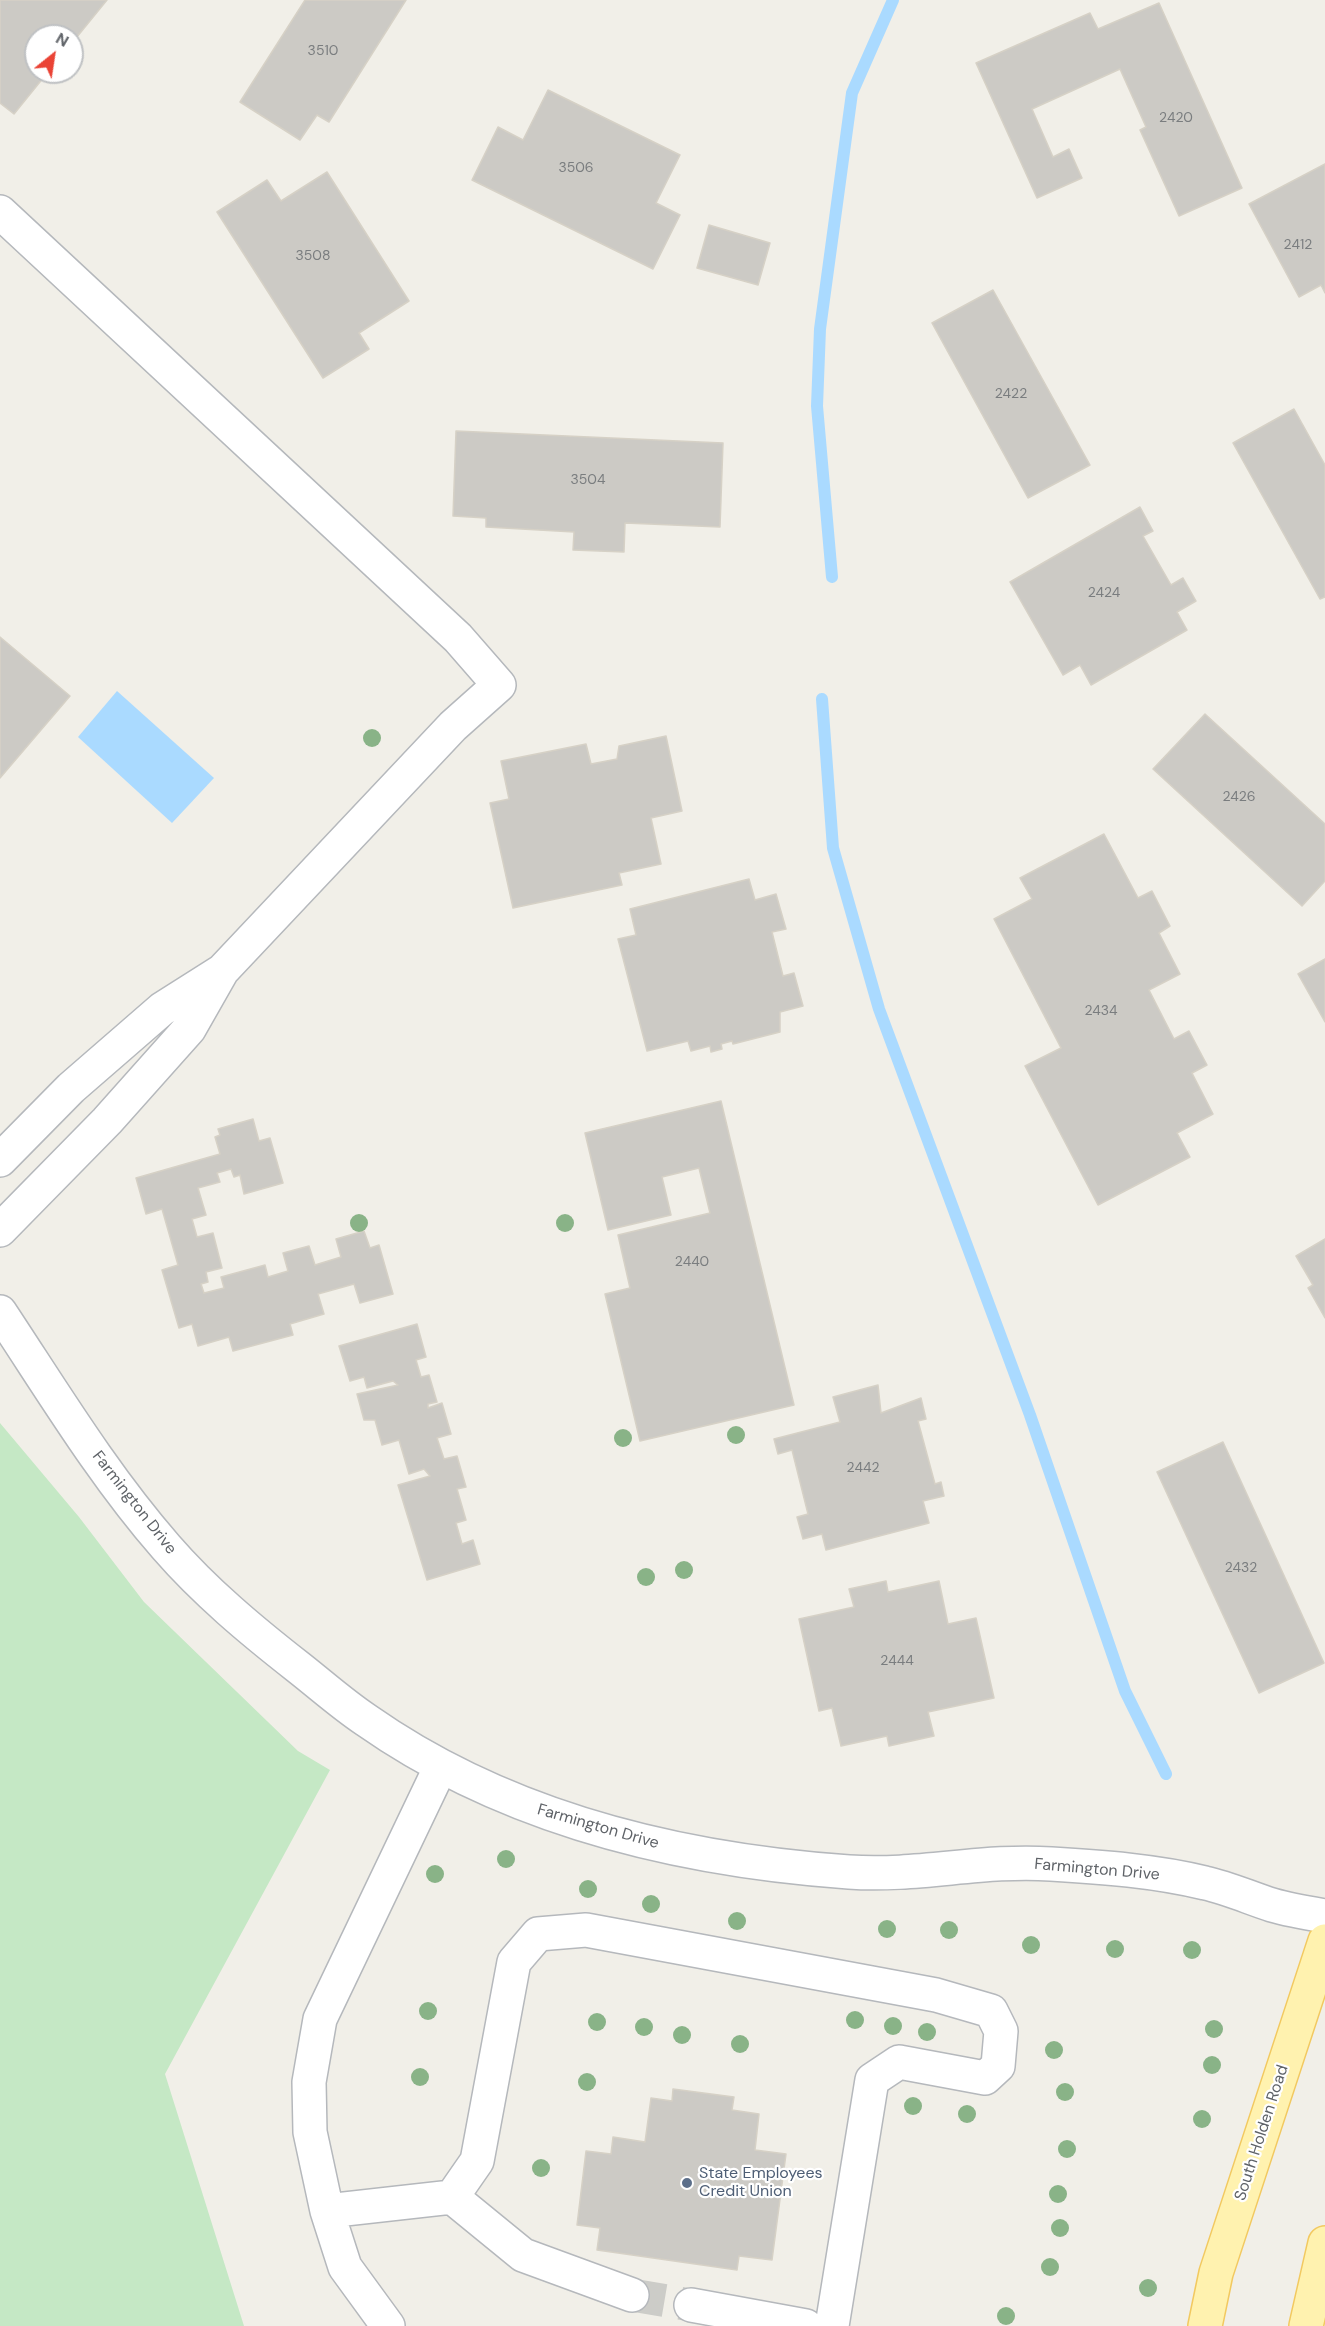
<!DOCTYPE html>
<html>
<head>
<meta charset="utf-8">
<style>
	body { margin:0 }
	#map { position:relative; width:1325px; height:2326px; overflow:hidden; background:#f1efe8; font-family:"DM Sans",sans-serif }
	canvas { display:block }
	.north { position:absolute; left:24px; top:24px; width:60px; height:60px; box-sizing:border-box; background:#fff; border:2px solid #bfc1c3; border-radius:50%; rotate:30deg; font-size:16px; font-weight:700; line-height:24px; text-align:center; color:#5f6368 }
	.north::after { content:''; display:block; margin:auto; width:21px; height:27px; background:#ea4335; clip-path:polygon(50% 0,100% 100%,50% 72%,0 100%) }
</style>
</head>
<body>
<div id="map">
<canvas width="1325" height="2326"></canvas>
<div class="north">N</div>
</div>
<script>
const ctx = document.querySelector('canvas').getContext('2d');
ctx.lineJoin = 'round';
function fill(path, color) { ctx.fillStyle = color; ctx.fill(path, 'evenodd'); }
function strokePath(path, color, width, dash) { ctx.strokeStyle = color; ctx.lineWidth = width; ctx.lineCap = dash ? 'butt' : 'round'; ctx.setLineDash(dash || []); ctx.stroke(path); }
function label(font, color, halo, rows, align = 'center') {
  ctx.font = font + ' "DM Sans",sans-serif'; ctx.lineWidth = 4.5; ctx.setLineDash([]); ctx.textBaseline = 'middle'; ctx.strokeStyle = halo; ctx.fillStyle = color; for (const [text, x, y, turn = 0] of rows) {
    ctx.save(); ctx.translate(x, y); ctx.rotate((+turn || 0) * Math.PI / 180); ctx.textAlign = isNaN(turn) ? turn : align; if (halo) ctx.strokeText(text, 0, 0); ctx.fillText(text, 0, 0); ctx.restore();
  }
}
fill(new Path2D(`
	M0 1423 79 1517 144 1602 298 1751 330 1770 165 2074 244 2326H0Z`), '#c5e8c5');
fill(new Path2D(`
	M117 691 214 778 172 823 78 737Z`), '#aadaff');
strokePath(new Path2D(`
	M832 577 817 406 820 329 852 93 893 0
	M822 699 833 848 879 1009 1030 1415 1125 1691 1166 1774`), '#aadaff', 12);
const building = new Path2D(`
	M0 0H107L72 43V36H36V72H48L14 114 0 103Z
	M305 0H406L329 122 317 115 300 140 240 102Z
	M1159 3 1242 188 1179 216 1140 130 1146 127 1120 69 1032 109 1053 157 1069 149 1082 178 1037 198 976 63 1090 13 1098 29Z
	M548 90 680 155 656 203 680 215 653 269 472 180 498 127 523 140Z
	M1325 164V293L1321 285 1299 297 1249 204Z
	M327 172 409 301 359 333 369 349 323 378 217 212 267 180 281 201Z
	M709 225 770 243 758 285 697 268Z
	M993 290 1090 465 1028 498 932 323Z
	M1294 409 1325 465V597L1320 599 1233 443Z
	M456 431 723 443 720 527 625 523 624 552 573 550 574 532 486 527V518L453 516Z
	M1140 507 1153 531 1143 536 1171 585 1183 578 1196 601 1177 612 1187 630 1091 685 1080 665 1063 675 1010 582Z
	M0 637 70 696 0 778Z
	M1205 714 1325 824V881L1302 906 1153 769Z
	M666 736 682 811 651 818 661 864 619 873 622 885 513 908 490 803 509 799 501 761 586 744 591 764 617 759 619 746Z
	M1104 834 1138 898 1152 891 1170 926 1159 933 1180 974 1149 990 1174 1039 1189 1031 1207 1065 1192 1073 1213 1114 1177 1133 1190 1157 1098 1205 1025 1066 1061 1048 994 919 1032 899 1020 878Z
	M749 879 755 900 776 894 786 929 772 932 783 976 794 973 803 1006 780 1012V1032L733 1044 732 1041 721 1044 722 1049 711 1052 710 1046 691 1051 688 1041 647 1051 618 939 636 935 630 909Z
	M1325 959V1022L1298 974Z
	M721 1101 794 1405 640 1441 605 1294 630 1288 618 1235 710 1213 699 1168 662 1177 671 1215 608 1230 585 1133Z
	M253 1119 259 1141 270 1138 283 1183 244 1194 240 1175 234 1177 231 1169 217 1173 220 1182 198 1188 206 1215 192 1219 197 1237 213 1233 222 1268 206 1272 208 1282 201 1284 204 1293 224 1288 221 1277 265 1265 268 1277 288 1271 283 1253 309 1246 315 1265 341 1257 336 1239 364 1231 370 1248 379 1245 393 1294 360 1303 354 1284 318 1294 324 1314 290 1324 293 1335 233 1351 229 1337 198 1346 192 1324 179 1328 162 1270 178 1265 162 1209 146 1214 136 1178 220 1154 215 1137 220 1135 218 1129Z
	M1325 1239V1318L1308 1288 1313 1285 1296 1256Z
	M417 1324 426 1357 416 1360 421 1377 429 1375 437 1402 428 1404V1408L442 1403 451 1434 437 1438 444 1459 457 1456 466 1487 457 1489 466 1520 456 1523 462 1544 473 1540 480 1564 427 1580 398 1485 430 1476 424 1469 409 1474 399 1440 382 1445 375 1420H364L357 1394 398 1385 393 1381 367 1388 364 1377 350 1381 339 1346Z
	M878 1385 881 1413 921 1398 926 1419 918 1421 935 1484 941 1482 944 1496 923 1501 929 1523 826 1550 822 1534 803 1539 797 1517 808 1514 792 1450 778 1454 774 1439 840 1422 833 1397Z
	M1223 1442 1324 1663 1259 1693 1157 1472Z
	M886 1581 888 1592 939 1581 948 1624 976 1618 994 1698 928 1712 934 1736 889 1746 887 1736 841 1746 832 1708 819 1711 799 1619 854 1607 849 1589Z
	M673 2089 734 2097 732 2110 759 2114 755 2150 786 2154 772 2260 739 2256 737 2270 597 2250 600 2228 577 2225 586 2151 611 2154 613 2137 645 2142 651 2098 672 2101Z`);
fill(building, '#cccac5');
strokePath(building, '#d6d1c6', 1.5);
strokePath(new Path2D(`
	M632 2295 691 2305`), '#ccccc8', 33, [33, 16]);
const minor = new Path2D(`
	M0 212 458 638 499 685 453 726 222 971
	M0 1160 71 1088 162 1009 222 971 189 1029 107 1121 0 1230
	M0 1312C53 1392 103 1475 166 1547 205 1592 252 1631 298 1667 321 1685 342 1704 366 1720 507 1819 679 1860 849 1872 917 1877 984 1859 1051 1864 1102 1867 1156 1871 1205 1883 1228 1888 1250 1898 1272 1905 1289 1910 1307 1913 1325 1916
	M452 2197 523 2255 632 2295
	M327 2211 452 2197 477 2161 514 1962 538 1934 586 1930 936 1995 991 2011 1001 2031 998 2066 985 2078 899 2062 872 2080 832 2326
	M691 2305 806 2326
	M388 2326 345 2267 327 2211 310 2132 309 2082 320 2019 441 1766`);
const major = new Path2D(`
	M1205 2326 1216 2273 1325 1941
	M1306 2326 1325 2243`);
strokePath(minor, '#b5b8bc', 36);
strokePath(major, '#f2c960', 36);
strokePath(minor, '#fff', 33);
strokePath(major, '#fff2af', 33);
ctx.fillStyle = '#89b387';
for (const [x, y] of [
	[372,738],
	[359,1223],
	[565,1223],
	[736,1435],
	[623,1438],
	[684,1570],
	[646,1577],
	[506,1859],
	[435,1874],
	[588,1889],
	[651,1904],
	[737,1921],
	[887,1929],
	[949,1930],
	[1031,1945],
	[1115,1949],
	[1192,1950],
	[428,2011],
	[855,2020],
	[597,2022],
	[893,2026],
	[644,2027],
	[1214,2029],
	[927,2032],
	[682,2035],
	[740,2044],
	[1054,2050],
	[1212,2065],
	[420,2077],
	[587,2082],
	[1065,2092],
	[913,2106],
	[967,2114],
	[1202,2119],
	[1067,2149],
	[541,2168],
	[1058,2194],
	[1060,2228],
	[1050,2267],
	[1148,2288],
	[1006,2316]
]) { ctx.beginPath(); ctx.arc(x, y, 9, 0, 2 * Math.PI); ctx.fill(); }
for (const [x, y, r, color] of [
	[687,2183,6,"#5c6f8a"]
]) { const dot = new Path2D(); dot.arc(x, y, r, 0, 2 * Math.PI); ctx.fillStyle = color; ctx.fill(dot); strokePath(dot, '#fff', 2); }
label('14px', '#7a7d7f', null, [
	["3510",323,51],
	["2420",1176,118],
	["3506",576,168],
	["2412",1298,245],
	["3508",313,256],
	["2422",1011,394],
	["3504",588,480],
	["2424",1104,593],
	["2426",1239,797],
	["2434",1101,1011],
	["2440",692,1262],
	["2442",863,1468],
	["2432",1241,1568],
	["2444",897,1661]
]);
label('16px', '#5f6368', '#fff', [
	["Farmington Drive",134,1503,52],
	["Farmington Drive",598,1827,16],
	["Farmington Drive",1097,1870,5],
	["South Holden Road",1262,2133,-72]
]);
label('16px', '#4e5e75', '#fff', [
	["State Employees",699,2174],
	["Credit Union",699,2192]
], 'left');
</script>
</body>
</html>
